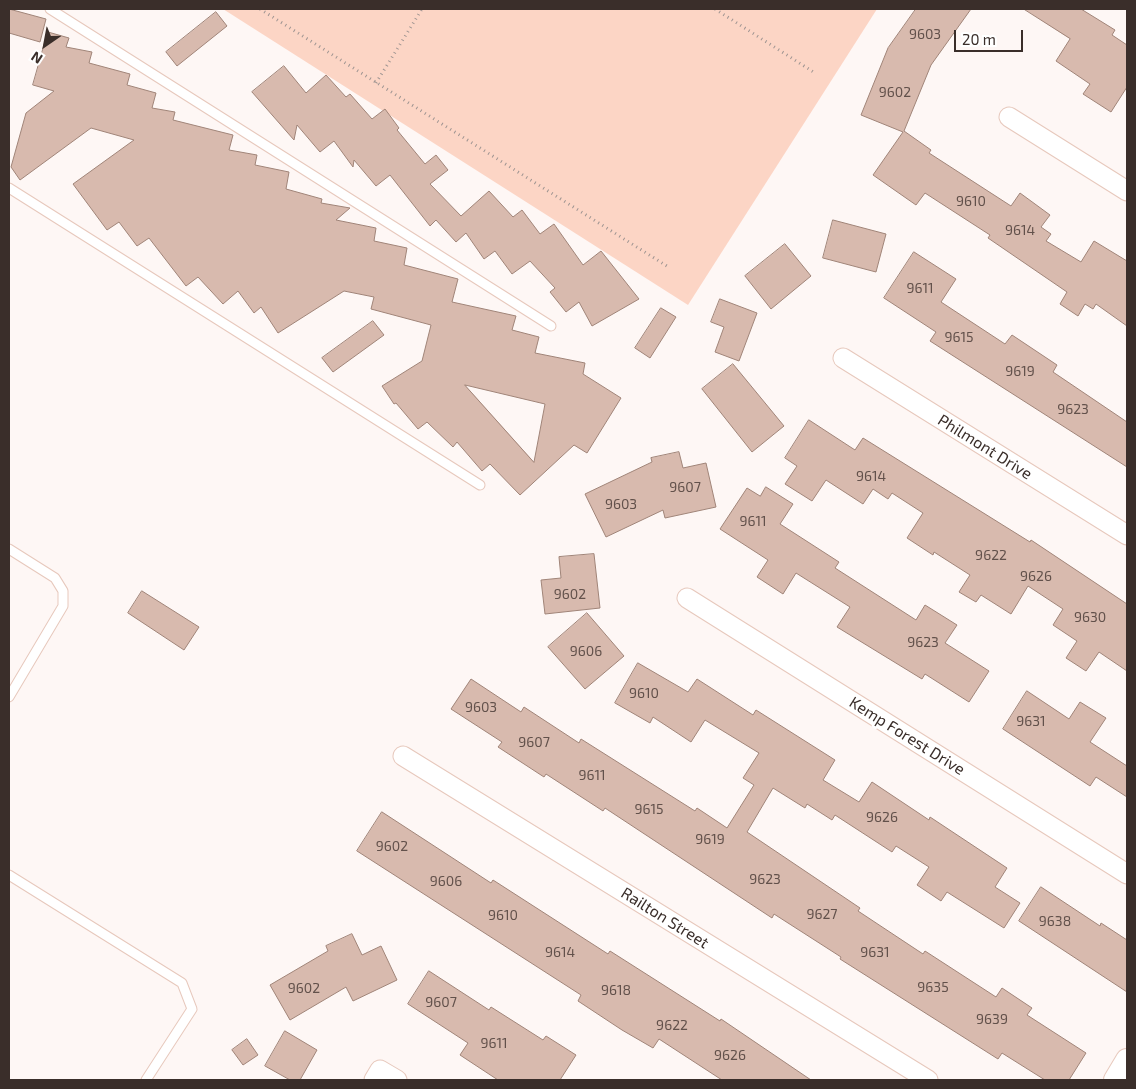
<!DOCTYPE html>
<html>
<head>
<meta charset="utf-8">
<style>
	body { margin:0 }
	#map { position:relative; width:1136px; height:1089px; overflow:hidden; background:#fef7f5; font-family:"Exo 2",sans-serif }
	canvas { display:block }
	.frame { position:absolute; inset:0; border:10px solid #3a2e2a; pointer-events:none }
	.north { position:absolute; left:20px; top:20px; width:50px; height:50px; -webkit-text-stroke:4px #fff; paint-order:stroke; rotate:213deg; font-size:14px; font-weight:700; line-height:20px; text-align:center; color:#3a2e2a }
	.north::after { content:''; display:block; margin:auto; width:18px; height:22px; background:#3a2e2a; clip-path:polygon(50% 0,100% 100%,50% 72%,0 100%) }
	.scale { position:absolute; left:954px; top:30px; width:69px; height:22px; box-sizing:border-box; border:2px solid #3a2e2a; border-top:0; padding-left:6px; font-size:15px; line-height:18px; white-space:nowrap; color:#3a2e2a; -webkit-text-stroke:4px #fff; paint-order:stroke }
</style>
</head>
<body>
<div id="map">
<canvas width="1136" height="1089"></canvas>
<div class="frame"></div>
<div class="north">N</div>
<div class="scale">20 m</div>
</div>
<script>
const ctx = document.querySelector('canvas').getContext('2d');
ctx.lineJoin = 'round';
function fill(path, color) { ctx.fillStyle = color; ctx.fill(path, 'evenodd'); }
function strokePath(path, color, width, dash) { ctx.strokeStyle = color; ctx.lineWidth = width; ctx.lineCap = dash ? 'butt' : 'round'; ctx.setLineDash(dash || []); ctx.stroke(path); }
function label(font, color, halo, rows, align = 'center') {
  ctx.font = font + ' "Exo 2",sans-serif'; ctx.lineWidth = 5; ctx.setLineDash([]); ctx.textBaseline = 'middle'; ctx.strokeStyle = halo; ctx.fillStyle = color; for (const [text, x, y, turn = 0] of rows) {
    ctx.save(); ctx.translate(x, y); ctx.rotate((+turn || 0) * Math.PI / 180); ctx.textAlign = isNaN(turn) ? turn : align; if (halo) ctx.strokeText(text, 0, 0); ctx.fillText(text, 0, 0); ctx.restore();
  }
}
fill(new Path2D(`
	M223 9H877L688 305Z`), '#fcd5c5');
const building = new Path2D(`
	M9 9 46 19 40 42 9 33Z
	M916 9H971L931 65 904 131 931 150 929 153 1011 206 1020 193 1050 215 1041 227 1051 234 1046 241 1081 262 1094 241 1127 261V326L1096 304 1093 309 1085 304 1078 316 1060 304 1067 292 988 238 990 235 925 193 916 205 873 175 903 132 861 115 888 48Z
	M1024 9H1081L1115 30 1112 35 1127 45V87L1111 112 1083 94 1090 84 1056 61 1070 39Z
	M216 12 227 26 177 66 166 52Z
	M48 32 69 38 66 47 92 52 89 63 130 74 127 85 156 93 152 108 175 112 173 120 233 135 229 150 257 155 255 165 289 172 286 189 322 199 321 203 350 208 336 220 376 228 374 241 407 248 404 265 458 279 452 302 516 316 512 330 539 337 535 353 585 363 583 374 621 398 587 453 574 445 520 495 490 464 482 471 457 442 453 447 427 422 418 429 396 403 394 404 382 386 422 361 431 325 371 309 374 297 344 291 278 333 261 307 254 313 238 291 223 304 198 277 186 286 149 238 137 246 119 222 107 230 73 184 134 140 91 128 20 180 11 167 26 113 54 91 33 85ZM465 385 545 404 534 462Z
	M284 66 306 93 326 75 346 97 350 94 372 119 385 109 399 128 397 130 425 164 436 155 448 170 430 184 461 216 489 191 513 217 522 210 540 234 554 224 583 265 601 251 639 299 592 326 579 302 566 312 550 292 555 288 530 261 512 274 495 251 484 259 466 233 456 242 436 220 430 226 390 175 376 186 354 160 353 167 334 141 320 152 297 125 294 140 252 92Z
	M833 220 886 234 876 272 823 258Z
	M785 244 811 276 771 309 745 276Z
	M914 252 956 279 941 302 1005 344 1012 335 1057 365 1053 372 1127 422V467L930 341 936 332 884 298Z
	M720 299 757 313 739 361 715 352 724 327 711 322Z
	M661 308 676 317 650 358 635 348Z
	M373 321 384 335 333 372 322 358Z
	M733 364 784 426 752 452 702 389Z
	M809 420 855 450 863 438 1030 542 1031 540 1127 604V671L1099 652 1086 671 1066 658 1077 641 1053 625 1063 609 1028 586 1011 614 981 595 976 602 959 592 970 575 934 552 933 555 907 538 923 513 892 493 888 499 873 489 863 504 826 480 812 501 785 484 797 466 785 458Z
	M679 452 683 468 706 463 716 507 665 518 663 510 606 537 585 494 652 462 651 458Z
	M766 487 793 504 780 524 839 562 835 568 916 620 925 605 957 625 945 643 989 671 969 702 925 674 922 679 837 627 850 607 796 573 783 594 757 577 768 560 720 529 747 488 760 496Z
	M594 554 600 608 545 614 541 580 561 578 559 557Z
	M142 591 199 627 184 650 128 613Z
	M587 613 624 656 585 689 548 647Z
	M638 663 688 692 697 679 753 715 756 710 835 760 823 780 859 802 872 782 929 820 930 817 1007 868 995 887 1020 903 1004 928 947 892 941 901 917 885 929 867 896 846 892 852 835 815 832 820 807 804 805 808 773 788 747 832 860 908 858 911 923 954 925 951 996 997 1002 988 1032 1008 1027 1015 1086 1053 1069 1080H1045L1002 1053 998 1059 840 959 841 957 774 914 772 918 605 808 603 811 546 774 544 777 498 747 502 742 451 709 471 679 521 712 524 707 579 743 581 739 695 811 697 808 727 828 754 785 743 778 759 753 705 720 691 742 653 717 650 723 615 703Z
	M1027 691 1069 719 1080 702 1106 718 1090 742 1127 766V797L1096 777 1090 786 1003 729Z
	M382 812 491 883 493 880 608 954 610 951 720 1021 721 1019 811 1080H722L659 1039 653 1048 622 1030 578 1001 581 995 357 851Z
	M1041 887 1100 926 1101 923 1127 940V992L1019 921Z
	M352 934 362 955 381 946 397 980 353 1001 346 987 290 1020 270 985 328 951 326 946Z
	M429 971 489 1010 491 1007 543 1040 546 1036 576 1055 560 1080H498L460 1055 468 1043 408 1004Z
	M285 1031 317 1050 300 1080H290L265 1066Z
	M247 1039 258 1055 243 1065 232 1050Z`);
fill(building, '#d8baae');
strokePath(building, '#a08478', 1);
const service = new Path2D(`
	M50 9 551 326
	M9 188 480 485
	M9 549 55 578 63 591V606L9 697
	M9 875 182 983 192 1009 146 1080`);
const minor = new Path2D(`
	M1009 117 1127 191
	M843 358 1127 535
	M687 598 1127 874
	M403 756 928 1080
	M374 1080 380 1070 397 1080`);
const tertiary = new Path2D(`
	M1115 1080 1127 1060`);
strokePath(service, '#e7c8bc', 11);
strokePath(minor, '#e7c8bc', 21);
strokePath(tertiary, '#e7c8bc', 24);
strokePath(new Path2D(`
	M260 9 670 268
	M715 9 815 73
	M376 83 422 9`), '#9e9491', 3, [1, 4]);
strokePath(service, '#fff', 9);
strokePath(minor, '#fff', 19);
strokePath(tertiary, '#fff', 22);
label('14px', '#62514b', null, [
	["9603",925,34],
	["9602",895,92],
	["9610",971,201],
	["9614",1020,230],
	["9611",920,288],
	["9615",959,337],
	["9619",1020,371],
	["9623",1073,409],
	["9614",871,476],
	["9607",685,487],
	["9603",621,504],
	["9611",753,521],
	["9622",991,555],
	["9626",1036,576],
	["9602",570,594],
	["9630",1090,617],
	["9623",923,642],
	["9606",586,651],
	["9610",644,693],
	["9603",481,707],
	["9631",1031,721],
	["9607",534,742],
	["9611",592,775],
	["9615",649,809],
	["9626",882,817],
	["9619",710,839],
	["9602",392,846],
	["9623",765,879],
	["9606",446,881],
	["9627",822,914],
	["9610",503,915],
	["9638",1055,921],
	["9614",560,952],
	["9631",875,952],
	["9635",933,987],
	["9602",304,988],
	["9618",616,990],
	["9607",441,1002],
	["9639",992,1019],
	["9622",672,1025],
	["9611",494,1043],
	["9626",730,1055]
]);
label('16px', '#3a2e2a', '#fff', [
	["Philmont Drive",985,447,32],
	["Kemp Forest Drive",907,736,32],
	["Railton Street",665,918,32]
]);
</script>
</body>
</html>
